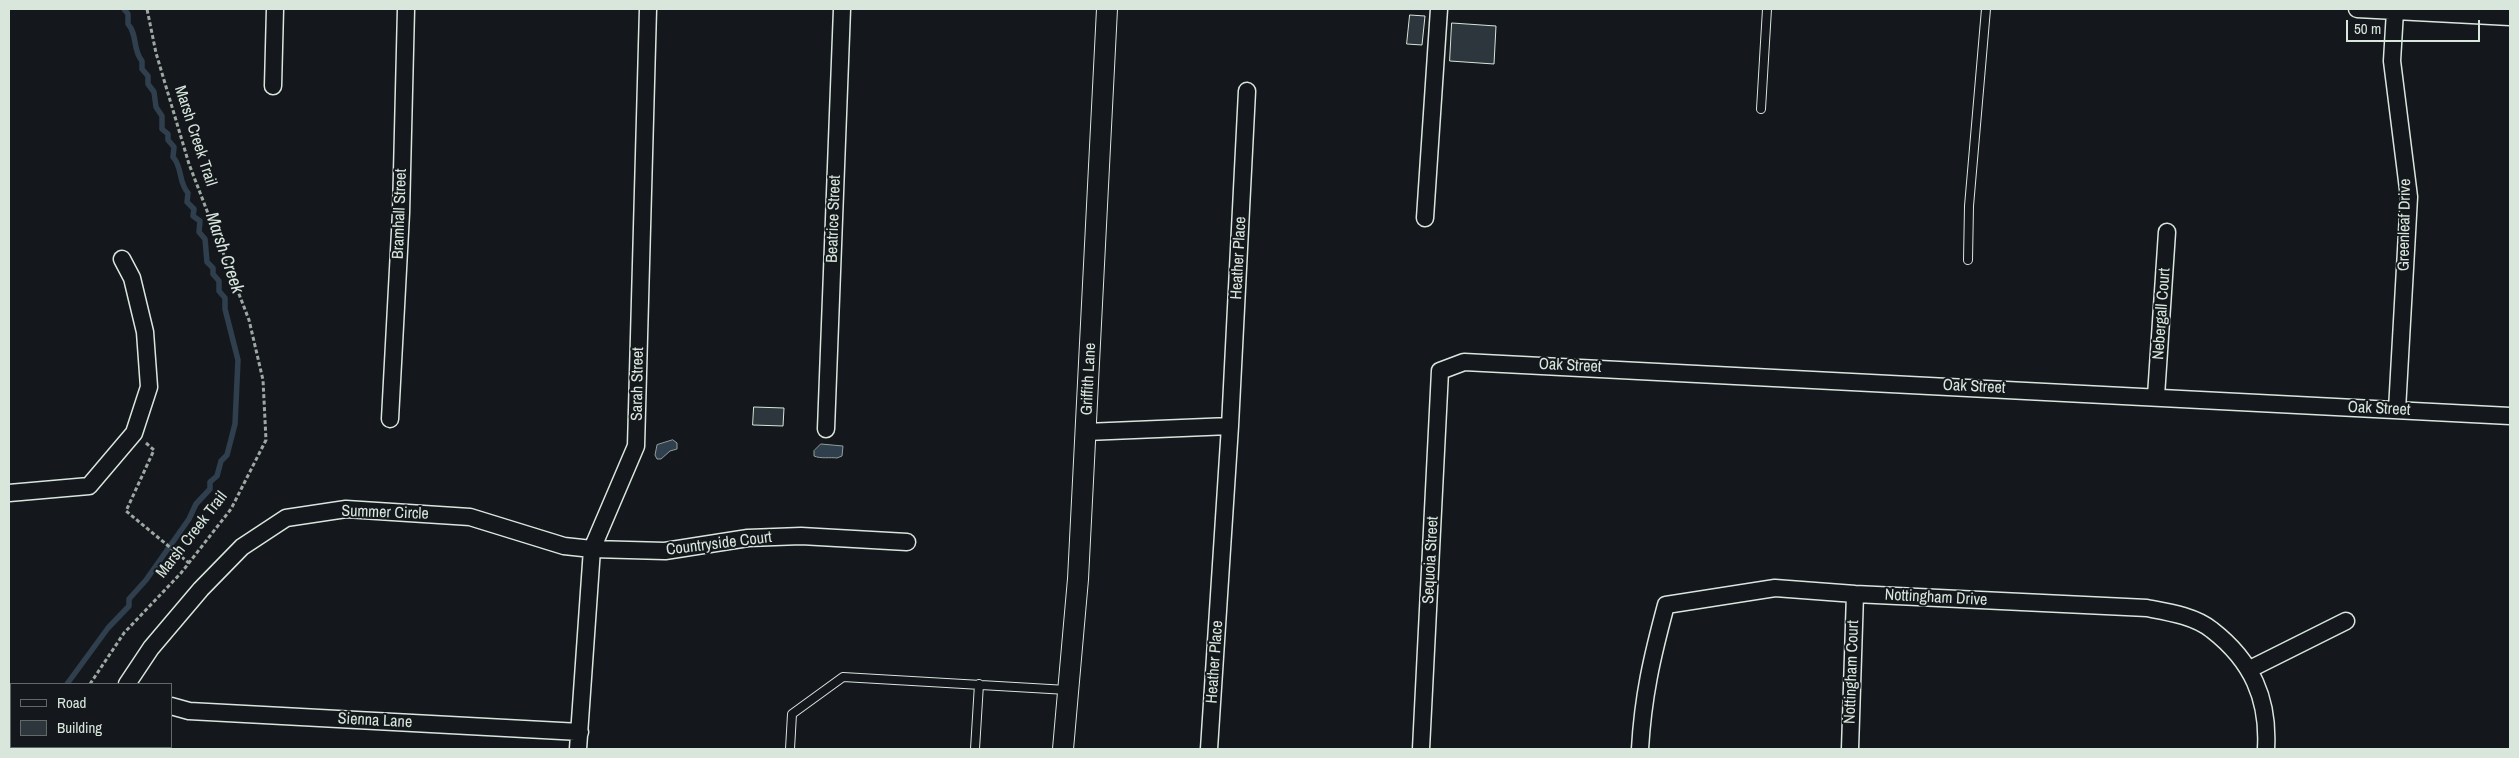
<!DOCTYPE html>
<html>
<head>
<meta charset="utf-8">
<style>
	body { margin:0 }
	#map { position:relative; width:2519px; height:758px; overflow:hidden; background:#14181c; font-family:"Archivo Narrow",sans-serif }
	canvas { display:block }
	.frame { position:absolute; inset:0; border:10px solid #d8e6dc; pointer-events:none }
	.legend { position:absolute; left:10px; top:683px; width:162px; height:65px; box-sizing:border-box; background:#14181c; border:1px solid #626a69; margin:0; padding:6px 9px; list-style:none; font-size:15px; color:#d8e6dc }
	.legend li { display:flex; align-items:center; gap:10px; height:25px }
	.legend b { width:25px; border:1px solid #626a69 }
	.scale { position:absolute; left:2346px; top:20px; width:134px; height:22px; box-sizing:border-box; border:2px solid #d8e6dc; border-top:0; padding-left:6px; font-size:15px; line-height:18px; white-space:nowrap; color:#d8e6dc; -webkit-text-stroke:4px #14181c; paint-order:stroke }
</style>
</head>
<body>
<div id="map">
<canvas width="2519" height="758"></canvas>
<div class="frame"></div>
<ul class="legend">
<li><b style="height:6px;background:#14181c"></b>Road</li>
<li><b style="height:14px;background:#2c363c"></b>Building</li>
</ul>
<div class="scale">50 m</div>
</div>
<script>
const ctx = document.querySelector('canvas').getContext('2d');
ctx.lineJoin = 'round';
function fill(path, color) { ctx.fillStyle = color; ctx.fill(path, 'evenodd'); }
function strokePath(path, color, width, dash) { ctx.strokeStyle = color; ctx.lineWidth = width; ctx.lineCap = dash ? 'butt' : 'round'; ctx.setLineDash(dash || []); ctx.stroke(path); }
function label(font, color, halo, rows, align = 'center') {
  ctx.font = font + ' "Archivo Narrow",sans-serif'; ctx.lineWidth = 4; ctx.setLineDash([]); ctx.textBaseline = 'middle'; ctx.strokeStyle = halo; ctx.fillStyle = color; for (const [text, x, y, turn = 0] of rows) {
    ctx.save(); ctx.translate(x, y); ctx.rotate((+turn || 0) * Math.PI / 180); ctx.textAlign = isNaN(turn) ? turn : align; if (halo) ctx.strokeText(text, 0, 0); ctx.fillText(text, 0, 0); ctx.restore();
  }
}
const water = new Path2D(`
	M673 440 677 443V449L670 451 661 459H657L655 455 657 445Z
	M821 444 843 446 842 456 837 458C830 457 821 459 814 456V451Z`);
fill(water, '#2f3f4d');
strokePath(water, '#939e99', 1);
strokePath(new Path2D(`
	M67 684 108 628 129 606V599L146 580 189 519 196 504 210 489V482L217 476 221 461 227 455 235 424 238 360 225 309V298L219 291V281L213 274V268L207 262 205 239 199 232 200 221 193 216 194 209 187 202 188 193C178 182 183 168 173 157L174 147 168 140V134L162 129V116L156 107 154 92 148 84V76L142 69V61C132 49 138 35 128 24V14L124 9
	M33 749V747`), '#2f3f4d', 5.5);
const building = new Path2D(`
	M1410 15 1425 16 1422 45 1407 44Z
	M1452 23 1496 26 1494 64 1450 61Z
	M754 407 784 408 783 426 753 425Z`);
fill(building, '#2c363c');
strokePath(building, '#d8e6dc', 1);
const service = new Path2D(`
	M1761 109 1767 9
	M1968 260 1969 206 1986 9
	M790 749 792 714 843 677 1067 690
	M975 749 979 684`);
const minor = new Path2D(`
	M2357 9 2510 17
	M2395 11 2392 61 2409 197 2397 410
	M273 86 275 9
	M1425 218 1439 9
	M2156 396 2167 232
	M390 419 401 213 406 9
	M826 429 842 9
	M1086 432 1230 426
	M9 493 89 486 134 433 149 387 145 332 132 278 122 259
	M2250 669 2346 621
	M127 684 151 648 201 589 242 547 286 518 346 509 470 517 564 546 592 549 665 551 748 538 801 536 907 542
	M171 706 189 711 580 732
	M107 749 108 747
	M578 749 592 549 636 446 648 9
	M1209 749 1230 426 1247 91
	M1421 749 1440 371 1464 362 2510 416
	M1640 749C1643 696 1652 657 1666 605L1775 588 1855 594 2147 608C2168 612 2195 616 2212 630 2252 661 2269 699 2266 749
	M1850 749 1855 594`);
const tertiary = new Path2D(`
	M1063 749 1078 579 1107 9`);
strokePath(service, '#d8e6dc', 10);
strokePath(minor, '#d8e6dc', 19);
strokePath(tertiary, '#d8e6dc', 22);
strokePath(new Path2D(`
	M146 443 154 450 126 511 189 563
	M90 684 124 633 181 573 231 509 266 440 263 380 249 320 189 164 156 53 147 9
	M56 749 58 747`), '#9da8a2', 3, [4, 2.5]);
strokePath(service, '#14181c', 8);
strokePath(minor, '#14181c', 16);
strokePath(tertiary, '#14181c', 20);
label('16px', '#d8e6dc', '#14181c', [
	["Marsh Creek Trail",195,136,72],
	["Bramhall Street",400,214,-88],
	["Beatrice Street",834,219,-88],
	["Greenleaf Drive",2405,225,-89],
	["Heather Place",1239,258,-87],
	["Nebergall Court",2162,314,-86],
	["Oak Street",1570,366,3],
	["Griffith Lane",1089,379,-87],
	["Sarah Street",638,384,-89],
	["Oak Street",1974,387,3],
	["Oak Street",2379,409,3],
	["Summer Circle",385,513,2],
	["Marsh Creek Trail",192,535,-52],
	["Countryside Court",719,544,-7],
	["Sequoia Street",1431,560,-87],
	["Nottingham Drive",1936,598,3],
	["Heather Place",1215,662,-86],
	["Nottingham Court",1852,672,-88],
	["Sienna Lane",375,721,3]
]);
label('italic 18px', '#d8e6dc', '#14181c', [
	["Marsh Creek",224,253,71]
]);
</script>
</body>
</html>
